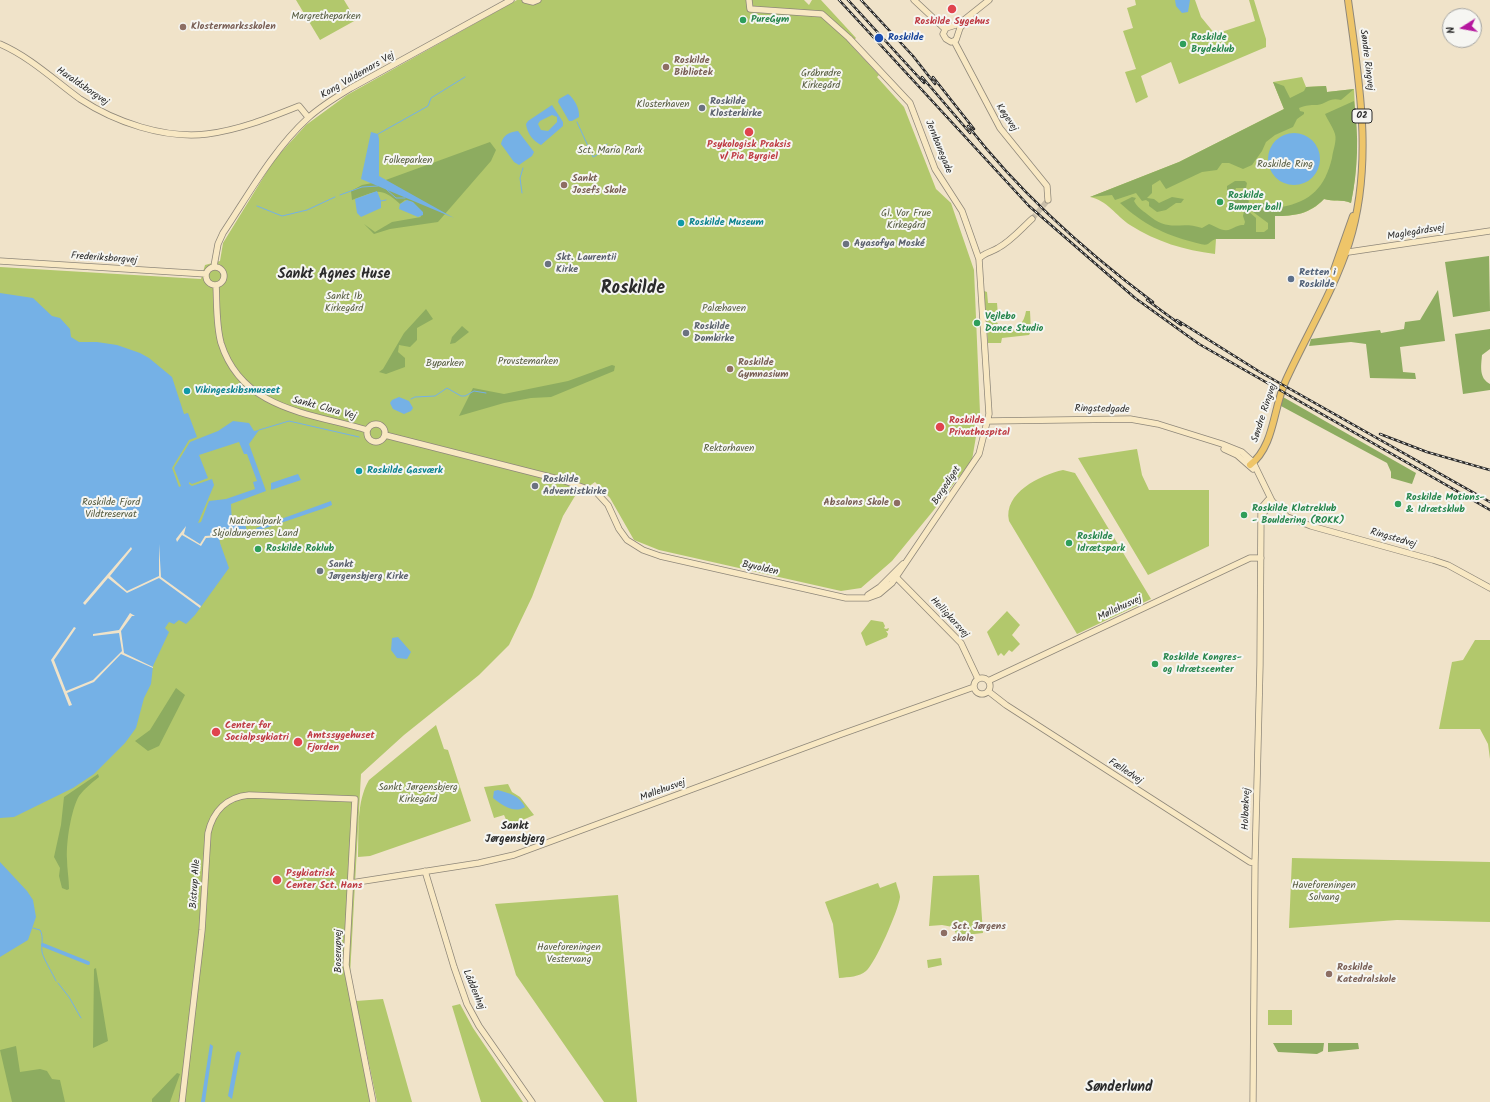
<!DOCTYPE html>
<html>
<head>
<meta charset="utf-8">
<style>
	body { margin:0 }
	#map { position:relative; width:1490px; height:1102px; overflow:hidden; background:#f0e3c9; font-family:Kalam,sans-serif }
	canvas { display:block }
	.north { position:absolute; left:1442px; top:8px; width:40px; height:40px; box-sizing:border-box; background:#f6f6f2; border:1px solid #a5a5a2; border-radius:50%; rotate:259deg; font-size:11px; font-weight:700; line-height:16px; text-align:center; color:#2b2b2b }
	.north::after { content:''; display:block; margin:auto; width:14px; height:18px; background:#b5179e; clip-path:polygon(50% 0,100% 100%,50% 72%,0 100%) }
</style>
</head>
<body>
<div id="map">
<canvas width="1490" height="1102"></canvas>
<div class="north">N</div>
</div>
<script>
const ctx = document.querySelector('canvas').getContext('2d');
ctx.lineJoin = 'round';
function fill(path, color) { ctx.fillStyle = color; ctx.fill(path, 'evenodd'); }
function strokePath(path, color, width, dash) { ctx.strokeStyle = color; ctx.lineWidth = width; ctx.lineCap = dash ? 'butt' : 'round'; ctx.setLineDash(dash || []); ctx.stroke(path); }
function label(font, color, halo, rows, align = 'center') {
  ctx.font = font + ' Kalam,sans-serif'; ctx.lineWidth = 4; ctx.setLineDash([]); ctx.textBaseline = 'middle'; ctx.strokeStyle = halo; ctx.fillStyle = color; for (const [text, x, y, turn = 0] of rows) {
    ctx.save(); ctx.translate(x, y); ctx.rotate((+turn || 0) * Math.PI / 180); ctx.textAlign = isNaN(turn) ? turn : align; if (halo) ctx.strokeText(text, 0, 0); ctx.fillText(text, 0, 0); ctx.restore();
  }
}
fill(new Path2D(`
	M296 0H344L356 20 320 40Z
	M517 0H804L809 5 812 0H821L856 38 850 44 879 75 877 77 904 107 936 189 951 203 974 270 980 413 972 460 933 511 892 561 861 588 841 591 659 550 634 540 610 498 595 482 575 496 563 516 532 597 509 645 479 675 404 735 361 774 350 975 374 1102H0V267L201 279 205 265 220 261 223 243 274 160 306 125 347 95Z
	M1135 0H1195L1201 17 1215 34 1255 21 1249 0H1254L1266 39V47L1179 84 1171 62 1141 76 1148 97 1136 103 1125 72 1136 69 1123 31 1133 28 1127 8 1136 5Z
	M1302 77 1306 87 1326 86 1327 92 1354 89C1356 132 1360 160 1351 203 1342 199 1333 202 1324 199 1310 214 1295 216 1275 216V239H1216L1215 254C1184 250 1157 242 1130 225 1116 216 1107 200 1090 197L1179 162 1284 109 1273 82Z
	M984 291 987 292 988 303H997L998 315 995 316C999 338 1023 333 1026 311H1030L1031 331 1029 335 1002 338 1001 343H988Z
	M1137 449 1142 475 1149 490H1209V546L1148 575 1078 458Z
	M1063 470 1075 473 1151 599 1077 634 1009 521C1003 493 1040 475 1063 470Z
	M1007 611 1020 625 1012 635 1020 644 1012 652 1009 650 1004 656 1001 653 998 656 987 632Z
	M871 620 883 622 885 626 884 628 886 629 889 628 888 631H886L888 634 887 637 866 646 861 633Z
	M1475 640H1490V759L1488 744 1480 729H1439L1452 662 1463 660Z
	M436 725 444 749 448 750 471 821 370 856 358 857C359 832 356 802 369 780Z
	M508 784 512 792 520 797 534 815 509 826 504 815 494 818 484 787Z
	M1292 858 1490 862V922L1397 920 1289 928Z
	M979 875 983 933 957 936 953 927 942 925 929 926 933 876Z
	M896 882C897 887 900 893 900 897 899 909 875 964 866 971 859 977 849 977 839 978L833 924 825 902 878 883 880 888Z
	M618 895 637 1102H604L516 975 495 904Z
	M941 958 942 965 928 968 927 960Z
	M383 999 412 1102H377L356 1001Z
	M460 1004 473 1028 523 1102H481L452 1006Z
	M1268 1010H1292V1025H1268Z`), '#b2c86c');
fill(new Path2D(`
	M1273 82 1284 86 1290 98 1304 91 1306 87 1326 86 1327 92 1354 89 1341 100C1329 97 1327 104 1317 105 1309 105 1307 105 1299 108L1300 111 1304 112V114L1297 119 1293 127 1275 135 1266 142 1262 151 1252 165 1243 169 1229 163H1222L1217 170 1202 172 1166 189 1160 180 1152 185V193L1147 198 1154 199 1159 203 1172 197 1184 199 1181 203H1176L1166 210 1157 212 1149 206V202L1146 200 1142 201 1136 193 1115 200 1112 195 1090 197 1179 162 1284 109Z
	M1354 101C1359 136 1358 169 1351 203 1342 199 1333 202 1324 199 1309 214 1295 216 1275 216V239H1216C1212 240 1211 242 1208 244 1204 246 1197 243 1193 242 1163 234 1143 224 1120 203L1132 197 1136 198 1134 201C1137 207 1142 210 1147 214 1170 234 1179 220 1202 228L1209 224C1216 226 1223 233 1231 229 1236 227 1238 225 1244 225L1245 222 1243 216 1244 211 1247 210 1256 218V232H1264L1268 229V223L1249 209 1251 204C1256 204 1265 202 1269 204 1274 205 1275 208 1281 207 1311 202 1325 187 1332 158 1333 150 1337 141 1335 134 1333 127 1328 121 1325 114Z
	M490 142 496 150 491 161 438 222 390 229 374 234 364 224 375 232 392 222 421 217 412 202 405 200 400 204C379 185 376 192 352 200L351 191 362 185 383 181Z
	M1235 181H1245L1247 183 1246 188H1236L1234 193 1238 198 1243 195 1249 201 1247 207H1230L1227 198V186Z
	M1489 256 1490 311 1453 317 1445 262Z
	M1438 290 1445 341 1400 347 1403 372 1415 373 1416 379 1370 378 1366 344 1351 342 1309 346 1311 339 1380 330 1381 333 1404 329 1405 322 1420 320Z
	M426 309 433 319 417 328V340L410 347 399 345 398 352 405 358V367L386 374 379 372 383 369 404 333Z
	M462 326 469 332 455 343 450 344 452 337Z
	M1490 329V349L1482 355C1481 367 1479 378 1490 384V390L1463 394 1455 334Z
	M612 365 615 366 614 371 551 397 531 398 504 403 459 416 473 388 504 394 568 381Z
	M1283 397 1416 473 1412 484 1391 478V472L1387 463 1281 406Z
	M176 688 185 695 159 746 148 751 135 741 150 730Z
	M98 774 99 777C93 782 84 789 79 796 71 810 66 842 67 859 67 869 69 879 69 889L67 890 62 888 59 876 60 868 54 857 61 825 64 797Z
	M96 968 108 1041 93 1048 94 969Z
	M1273 1043H1324L1323 1051 1317 1054 1278 1052Z
	M1328 1043H1358L1359 1049 1328 1052Z
	M16 1046 20 1072 40 1069 47 1071 52 1079 60 1080 65 1102H12L0 1050Z
	M177 1073 180 1074 170 1102H152V1099Z`), '#8dac60');
fill(new Path2D(`
	M1175 0H1190L1188 12 1182 13 1176 6Z
	M568 94C574 98 580 109 579 117L572 121H569L558 102 559 99Z
	M552 105 563 122V126L541 145C533 141 527 133 526 124L528 121ZM552 115 557 117V122L548 131 541 130 538 124 540 121Z
	M518 131 534 152 532 156 519 165 514 162 501 144C503 135 509 132 518 131Z
	M371 132 378 134 379 139V176L454 218 361 179Z
	M1268 159a26 26 0 1 1 52 0a26 26 0 1 1-52 0Z
	M377 191 381 201V208L361 217 357 213 355 199Z
	M407 200 413 202 423 212V215L418 217 399 209 400 204Z
	M0 293 33 298 52 316 60 318 70 329 71 337 79 342H97L117 345 140 353 149 358 172 377 184 414 188 413 197 437 189 440 172 468 179 487 181 486 174 468 190 442 218 431 233 421 249 423 254 431 259 430 249 444 266 491 231 504 232 525 241 522 242 525 245 524 247 531 219 534 220 543 229 568 195 615 186 624 179 620 174 624 169 622 165 628 169 632 153 666 151 684 144 698 136 728 125 743 94 774 73 788 14 817 0 818ZM239 442 244 454H247L257 481 253 482 255 489 226 499 209 501 201 522 198 523 214 485 212 479 192 486 189 484V482L192 484 208 478 199 455Z
	M399 397 409 401 413 408 411 411 404 414 393 409 390 403 392 400Z
	M298 474 301 480 271 490V483Z
	M331 501 332 505 325 508 257 531 256 528Z
	M398 637 411 652 407 659 397 658 391 650 392 638Z
	M498 790C509 793 520 796 525 807 514 814 502 805 493 798L494 791Z
	M0 862 27 891 33 900 36 917 28 940 0 957Z
	M210 1044 213 1046 205 1102H201Z
	M238 1051 241 1053 240 1056 232 1099 228 1096 236 1053Z`), '#75b1e6');
fill(new Path2D(`
	M186 526 184 534 200 544 205 536 219 535V537L206 538 201 546 182 535 177 542 176 539Z
	M159 544 161 577 201 606 200 608 159 578 127 593 108 578 85 605 83 603 131 547 132 549 110 576 127 591 159 576Z
	M130 613 135 616H132L121 631 124 653 153 667V668L121 654 94 682 67 693 72 705 69 706 51 660 74 627 76 628 54 660 66 691 93 680 122 651 119 633 93 636V634L119 630Z`), '#f0e3c9');
strokePath(new Path2D(`
	M577 122 593 157 597 155 607 144
	M378 134 428 106 431 98 465 77
	M386 189 396 198H405
	M522 193 520 178 523 168
	M340 195 362 187 378 186
	M381 201 386 200
	M257 206 282 216 307 210 335 197
	M411 399 415 397 435 396 447 388 461 396H465L474 391 486 393
	M259 430 289 421 359 437
	M33 928 40 930C44 937 41 944 42 952 43 958 53 974 56 981
	M58 983 69 997 81 1018`), '#75b1e6', 1);
strokePath(new Path2D(`
	M43 945 88 963`), '#75b1e6', 4);
strokePath(new Path2D(`
	M1032 219 1048 200`), '#c9bea9', 5.5, [5.5, 3]);
const secondary = new Path2D(`
	M525 0 533 2 538 0
	M914 0 945 29
	M971 16 960 28 956 40 951 42 946 39 943 34 946 28 959 24 989 0
	M954 41 1000 128 1047 186 1048 200
	M0 44C30 57 54 80 80 99 115 122 164 139 207 134 239 130 269 118 299 106L308 117
	M1342 253 1490 231
	M979 259C983 253 992 252 998 248 1011 241 1021 229 1032 219
	M0 261 206 274
	M214 266 218 244 223 233C249 194 273 150 308 118 321 106 336 97 351 88L511 0
	M206 276a9 9 0 1 1 18 0a9 9 0 1 1-18 0Z
	M216 285C217 304 216 325 221 343 242 410 310 413 367 430
	M987 421 1130 419 1158 424 1222 444 1242 452 1253 462 1272 501 1288 518
	M367 433a9 9 0 1 1 18 0a9 9 0 1 1-18 0Z
	M385 435 562 480 596 492 608 505 619 529 627 540 643 550 660 556 846 598H868L879 594 892 583 979 454 989 414 979 259 962 211 935 169 910 103 849 38 822 14 750 9 749 0
	M1224 449 1237 455 1253 469
	M1285 516 1311 526 1433 560 1448 565 1490 588
	M1261 517 1272 501
	M896 577 961 643 978 679
	M868 595 880 587 903 564
	M974 686a8 8 0 1 1 16 0a8 8 0 1 1-16 0Z
	M988 681 1250 558H1261
	M988 691 1006 705 1250 862 1255 863
	M425 871 454 967 467 1004 479 1026 532 1102
	M351 883 479 863 514 855 839 735 974 687
	M182 1102 202 930 208 833C213 811 227 797 249 795L355 799 346 965 373 1102
	M1253 1102 1255 863 1260 665 1261 513 1262 507 1268 500 1272 501`);
const primary = new Path2D(`
	M1329 284 1353 216
	M1250 465C1275 446 1273 407 1286 380 1307 334 1334 290 1349 243 1374 164 1359 80 1348 0`);
strokePath(secondary, '#8e877a', 7);
strokePath(primary, '#8e877a', 8);
strokePath(secondary, '#f8e8c3', 5.5);
strokePath(primary, '#eec569', 6);
const rail = new Path2D(`
	M839 0 1029 206 1135 298 1199 344 1490 510
	M848 0 924 83
	M861 0 913 56 935 84
	M922 77 970 133
	M933 77 974 129
	M968 126C1020 193 1085 251 1153 302
	M1147 300 1181 325
	M1177 320 1260 372 1490 502
	M1380 434 1427 452 1490 470`);
strokePath(rail, '#2b2b2b', 2.5);
strokePath(rail, '#f6f6f2', 1, [3]);
for (const [x, y, r, color] of [
	[952,9,5,"#e0444e"],
	[743,20,4,"#2e9e5b"],
	[183,27,4,"#8d6e63"],
	[879,38,5,"#1a4fb4"],
	[1183,44,4,"#2e9e5b"],
	[666,67,4,"#8d6e63"],
	[702,108,4,"#6b7280"],
	[749,132,5,"#e0444e"],
	[564,185,4,"#8d6e63"],
	[1220,202,4,"#2e9e5b"],
	[681,223,4,"#0f9aa8"],
	[846,244,4,"#6b7280"],
	[548,264,4,"#6b7280"],
	[1291,279,4,"#5c6f8a"],
	[977,323,4,"#2e9e5b"],
	[686,333,4,"#6b7280"],
	[730,369,4,"#8d6e63"],
	[187,391,4,"#0f9aa8"],
	[940,427,5,"#e0444e"],
	[359,471,4,"#0f9aa8"],
	[535,486,4,"#6b7280"],
	[897,503,4,"#8d6e63"],
	[1398,504,4,"#2e9e5b"],
	[1244,515,4,"#2e9e5b"],
	[1069,543,4,"#2e9e5b"],
	[258,549,4,"#2e9e5b"],
	[320,571,4,"#6b7280"],
	[1155,664,4,"#2e9e5b"],
	[216,732,5,"#e0444e"],
	[298,742,5,"#e0444e"],
	[277,880,5,"#e0444e"],
	[944,933,4,"#8d6e63"],
	[1329,974,4,"#8d6e63"]
]) { const dot = new Path2D(); dot.arc(x, y, r, 0, 2 * Math.PI); ctx.fillStyle = color; ctx.fill(dot); strokePath(dot, '#f6f6f2', 1.5); }
for (const [x, y, w] of [
	[1362,116,20]
]) { const box = new Path2D(); box.roundRect(x - w / 2, y - 7, w, 14, 3); ctx.fillStyle = '#f6f6f2'; ctx.fill(box); strokePath(box, '#2b2b2b', 1); }
label('bold 9px', '#2b2b2b', null, [
	["O2",1362,116]
]);
label('10px', '#545a3e', '#f6f6f2', [
	["Margretheparken",326,17],
	["Gråbrødre",821,74],
	["Kirkegård",821,86],
	["Klosterhaven",663,105],
	["Sct. Maria Park",610,151],
	["Folkeparken",408,161],
	["Roskilde Ring",1285,165],
	["Gl. Vor Frue",906,214],
	["Kirkegård",906,226],
	["Sankt Ib",344,297],
	["Kirkegård",344,309],
	["Palæhaven",724,309],
	["Provstemarken",528,362],
	["Byparken",445,364],
	["Rektorhaven",729,449],
	["Roskilde Fjord",111,503],
	["Vildtreservat",111,515],
	["Nationalpark",255,522],
	["Skjoldungernes Land",255,534],
	["Sankt Jørgensbjerg",418,788],
	["Kirkegård",418,800],
	["Haveforeningen",1324,886],
	["Solvang",1324,898],
	["Haveforeningen",569,948],
	["Vestervang",569,960]
]);
label('bold 10px', '#27864d', '#f6f6f2', [
	["PureGym",751,20],
	["Roskilde",1191,38],
	["Brydeklub",1191,50],
	["Roskilde",1228,196],
	["Bumper ball",1228,208],
	["Vejlebo",985,317],
	["Dance Studio",985,329],
	["Roskilde Motions-",1406,498],
	["& Idrætsklub",1406,510],
	["Roskilde Klatreklub",1252,509],
	["- Bouldering (ROKK)",1252,521],
	["Roskilde",1077,537],
	["Idrætspark",1077,549],
	["Roskilde Roklub",266,549],
	["Roskilde Kongres-",1163,658],
	["og Idrætscenter",1163,670]
], 'left');
label('bold 10px', '#be3a42', '#f6f6f2', [
	["Roskilde Sygehus",952,22,"center"],
	["Psykologisk Praksis",749,145,"center"],
	["v/ Pia Byrgiel",749,157,"center"],
	["Roskilde",949,421],
	["Privathospital",949,433],
	["Center for",225,726],
	["Socialpsykiatri",225,738],
	["Amtssygehuset",307,736],
	["Fjorden",307,748],
	["Psykiatrisk",286,874],
	["Center Sct. Hans",286,886]
], 'left');
label('bold 10px', '#785e54', '#f6f6f2', [
	["Klostermarksskolen",191,27],
	["Roskilde",674,61],
	["Bibliotek",674,73],
	["Sankt",572,179],
	["Josefs Skole",572,191],
	["Roskilde",738,363],
	["Gymnasium",738,375],
	["Absalons Skole",889,503,"right"],
	["Sct. Jørgens",952,927],
	["skole",952,939],
	["Roskilde",1337,968],
	["Katedralskole",1337,980]
], 'left');
label('bold 10px', '#164399', '#f6f6f2', [
	["Roskilde",888,38]
], 'left');
label('10px', '#2b2b2b', '#f6f6f2', [
	["Søndre Ringvej",1366,60,83],
	["Kong Valdemars Vej",358,76,-30],
	["Haraldsborgvej",82,87,34],
	["Køgevej",1006,118,56],
	["Jernbanegade",938,147,68],
	["Maglegårdsvej",1416,233,-9],
	["Frederiksborgvej",104,259,4],
	["Sankt Clara Vej",324,409,15],
	["Ringstedgade",1102,410,1],
	["Søndre Ringvej",1265,413,-72],
	["Borgediget",947,486,-57],
	["Ringstedvej",1393,539,16],
	["Byvolden",760,569,12],
	["Møllehusvej",1120,609,-25],
	["Helligkorsvej",949,618,47],
	["Fælledvej",1125,772,33],
	["Møllehusvej",663,791,-20],
	["Holbækvej",1247,809,-88],
	["Bistrup Alle",196,884,-86],
	["Boserupvej",339,951,-90],
	["Låddenhøj",473,990,67]
]);
label('bold 10px', '#5b616d', '#f6f6f2', [
	["Roskilde",710,102],
	["Klosterkirke",710,114],
	["Ayasofya Moské",854,244],
	["Skt. Laurentii",556,258],
	["Kirke",556,270],
	["Roskilde",694,327],
	["Domkirke",694,339],
	["Roskilde",543,480],
	["Adventistkirke",543,492],
	["Sankt",328,565],
	["Jørgensbjerg Kirke",328,577]
], 'left');
label('bold 10px', '#0d838f', '#f6f6f2', [
	["Roskilde Museum",689,223],
	["Vikingeskibsmuseet",195,391],
	["Roskilde Gasværk",367,471]
], 'left');
label('bold 10px', '#4e5e75', '#f6f6f2', [
	["Retten i",1299,273],
	["Roskilde",1299,285]
], 'left');
label('bold 11px', '#2b2b2b', '#f6f6f2', [
	["Sankt",515,827],
	["Jørgensbjerg",515,840]
]);
label('bold 14px', '#2b2b2b', '#f6f6f2', [
	["Sankt Agnes Huse",334,276],
	["Sønderlund",1119,1089]
]);
label('bold 18px', '#2b2b2b', '#f6f6f2', [
	["Roskilde",633,290]
]);
</script>
</body>
</html>
